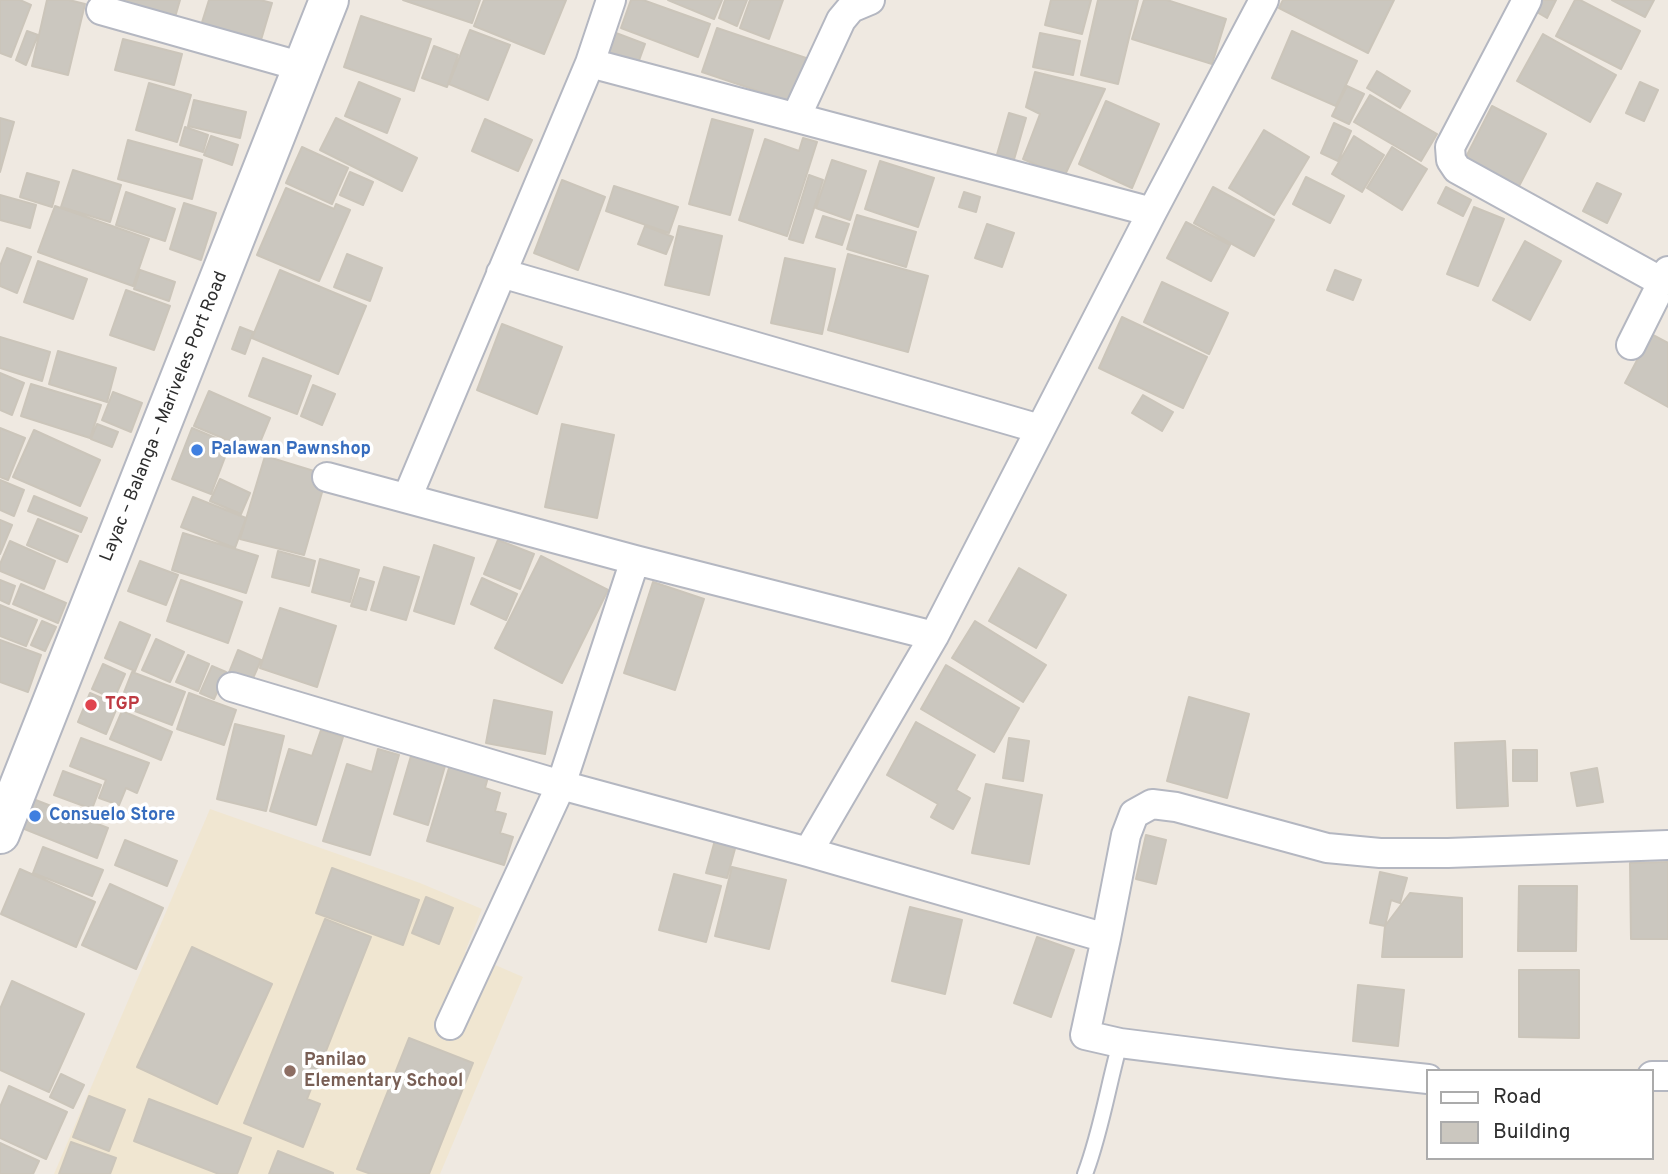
<!DOCTYPE html>
<html>
<head>
<meta charset="utf-8">
<style>
	body { margin:0 }
	#map { position:relative; width:1668px; height:1174px; overflow:hidden; background:#efe9e1; font-family:Overpass,sans-serif }
	canvas { display:block }
	.legend { position:absolute; left:1426px; top:1069px; width:228px; height:91px; box-sizing:border-box; background:#fff; border:2px solid #ababab; margin:0; padding:9px 12px; list-style:none; font-size:21px; color:#2e2e2e }
	.legend li { display:flex; align-items:center; gap:14px; height:35px }
	.legend b { width:35px; border:2px solid #ababab }
</style>
</head>
<body>
<div id="map">
<canvas width="1668" height="1174"></canvas>
<ul class="legend">
<li><b style="height:9px;background:#fff"></b>Road</li>
<li><b style="height:19px;background:#cbc7bf"></b>Building</li>
</ul>
</div>
<script>
const ctx = document.querySelector('canvas').getContext('2d');
ctx.lineJoin = 'round';
function fill(path, color) { ctx.fillStyle = color; ctx.fill(path, 'evenodd'); }
function strokePath(path, color, width, dash) { ctx.strokeStyle = color; ctx.lineWidth = width; ctx.lineCap = dash ? 'butt' : 'round'; ctx.setLineDash(dash || []); ctx.stroke(path); }
function label(font, color, halo, rows, align = 'center') {
  ctx.font = font + ' Overpass,sans-serif'; ctx.lineWidth = 7; ctx.setLineDash([]); ctx.textBaseline = 'middle'; ctx.strokeStyle = halo; ctx.fillStyle = color; for (const [text, x, y, turn = 0] of rows) {
    ctx.save(); ctx.translate(x, y); ctx.rotate((+turn || 0) * Math.PI / 180); ctx.textAlign = isNaN(turn) ? turn : align; if (halo) ctx.strokeText(text, 0, 0); ctx.fillText(text, 0, 0); ctx.restore();
  }
}
fill(new Path2D(`
	M210 809 420 883 482 909 465 952 523 977 440 1174H54Z`), '#f0e6d1');
const building = new Path2D(`
	M0 0H20L31 5 11 57 0 53Z
	M47 0H69L85 4 68 75 32 66Z
	M115 0H180L173 24Z
	M209 0H260L272 3 258 50 199 32Z
	M403 0H480L472 23Z
	M484 0H566L544 54 474 26Z
	M631 0H643L710 24 698 57 621 28Z
	M668 0H722L714 19Z
	M725 0H747L737 26 719 18Z
	M750 0H783L769 39 740 28Z
	M1051 0H1091L1082 34 1045 25Z
	M1098 0H1138L1118 84 1081 75Z
	M1144 0H1167L1226 19 1212 64 1132 39Z
	M1283 0H1394L1368 53 1279 8Z
	M1540 0H1556L1547 18 1535 11Z
	M1575 0H1580L1640 31 1621 69 1556 36Z
	M1612 0H1654L1645 17Z
	M361 16 431 39 414 91 344 67Z
	M717 28 806 58 791 102 702 72Z
	M470 30 510 45 488 100 449 84Z
	M27 31 38 35 26 65 16 60Z
	M1292 31 1357 61 1336 106 1272 78Z
	M616 33 645 44 637 66 608 55Z
	M1040 33 1080 41 1073 75 1033 67Z
	M1543 34 1616 75 1590 122 1517 81Z
	M123 39 182 54 174 85 115 70Z
	M434 46 458 55 447 87 422 78Z
	M1377 71 1410 91 1400 108 1367 88Z
	M1035 72 1105 89 1064 177 1023 159 1040 114 1026 107Z
	M359 82 400 99 387 133 345 116Z
	M1640 82 1658 90 1644 121 1626 113Z
	M149 83 191 95 177 142 136 130Z
	M1347 86 1364 94 1349 124 1332 116Z
	M1370 95 1437 134 1421 161 1354 122Z
	M194 100 246 112 240 138 188 126Z
	M1106 101 1159 124 1132 188 1079 164Z
	M1492 106 1546 134 1517 190 1464 161Z
	M1009 113 1026 118 1013 163 996 158Z
	M0 118 14 122 0 172Z
	M336 118 417 158 402 191 320 150Z
	M485 119 532 140 518 171 472 151Z
	M712 119 753 130 730 215 689 204Z
	M1334 123 1351 131 1338 161 1321 153Z
	M185 127 208 135 203 152 180 145Z
	M1264 130 1309 157 1274 215 1229 188Z
	M211 136 238 145 232 165 204 155Z
	M1354 136 1384 155 1362 192 1332 174Z
	M803 138 817 142 787 236 739 220 765 139 799 151Z
	M128 140 202 160 192 199 118 179Z
	M302 147 348 168 332 204 286 183Z
	M1392 147 1427 169 1402 210 1367 188Z
	M832 160 866 171 850 220 816 208Z
	M880 161 934 178 918 227 865 209Z
	M73 170 121 185 110 222 61 207Z
	M350 172 373 182 363 205 340 195Z
	M27 173 59 182 52 207 20 197Z
	M809 175 823 180 803 243 789 239Z
	M1306 177 1344 196 1330 223 1293 204Z
	M562 180 605 197 578 270 534 253Z
	M1597 183 1621 194 1607 223 1583 211Z
	M614 186 678 207 669 233 606 211Z
	M1213 187 1274 220 1254 256 1194 223Z
	M1446 187 1471 200 1463 216 1438 203Z
	M286 188 334 209 336 204 350 210 319 281 257 255Z
	M126 192 175 209 165 241 116 225Z
	M964 192 980 197 976 212 959 207Z
	M0 195 36 205 30 228 0 220Z
	M184 203 216 213 201 260 170 249Z
	M55 206 149 239 133 286 38 252Z
	M1474 207 1504 219 1478 286 1447 274Z
	M857 215 916 232 906 267 847 249Z
	M823 216 849 224 842 245 816 237Z
	M1186 222 1230 245 1211 281 1167 258Z
	M987 224 1014 233 1002 267 975 258Z
	M645 226 673 237 666 254 638 244Z
	M679 226 722 236 709 295 665 285Z
	M1525 241 1561 261 1530 320 1493 300Z
	M7 248 31 257 17 293 0 286V266Z
	M347 254 382 268 370 301 334 287Z
	M848 254 928 276 908 352 828 330Z
	M785 258 835 269 822 334 771 323Z
	M38 261 87 279 73 319 24 302Z
	M140 270 175 282 169 301 134 289Z
	M280 270 366 306 338 374 252 338Z
	M1335 270 1361 280 1353 300 1327 290Z
	M1162 282 1228 313 1209 354 1144 322Z
	M126 290 170 306 154 350 110 335Z
	M1122 317 1207 357 1183 408 1099 368Z
	M502 324 562 347 537 414 477 390Z
	M240 327 253 332 245 354 232 349Z
	M1651 334 1668 343V407L1625 383Z
	M0 337 50 352 42 381 0 368Z
	M58 351 116 368 107 402 49 384Z
	M263 358 311 376 297 414 249 396Z
	M0 373 24 383 12 415 0 410Z
	M31 384 101 405 90 438 21 416Z
	M313 385 335 394 322 425 301 416Z
	M209 391 270 418 256 452 194 426Z
	M113 392 142 403 131 432 102 420Z
	M1143 395 1173 412 1162 431 1132 413Z
	M97 424 118 432 112 447 91 439Z
	M562 424 614 435 597 518 545 507Z
	M0 428 25 438 8 480 0 477Z
	M192 428 230 444 211 494 172 479Z
	M34 430 100 460 80 506 13 477Z
	M265 456 327 475 304 555 240 539Z
	M220 479 250 493 241 514 210 501Z
	M0 480 24 490 14 516 0 510Z
	M34 496 87 518 81 532 28 511Z
	M193 497 246 518 235 548 181 527Z
	M38 519 78 536 67 562 27 545Z
	M0 520 12 525 0 554Z
	M183 533 258 556 246 593 172 570Z
	M498 540 534 554 520 589 484 574Z
	M10 541 55 561 44 589 0 571V564Z
	M434 545 474 558 454 624 414 611Z
	M278 551 315 561 309 586 272 577Z
	M541 556 608 590 562 683 495 648Z
	M320 559 359 570 350 602 312 592Z
	M140 561 178 575 166 605 128 591Z
	M384 567 419 577 406 620 371 610Z
	M1019 568 1066 595 1036 648 989 621Z
	M360 578 374 582 366 610 351 606Z
	M482 578 517 594 506 620 471 604Z
	M0 580 15 586 9 604 0 600Z
	M181 580 242 602 228 643 167 621Z
	M653 582 704 599 675 690 624 673Z
	M21 584 66 603 58 623 13 604Z
	M0 605 37 620 26 646 0 636Z
	M280 608 336 626 317 687 260 668Z
	M42 621 56 627 45 651 31 645Z
	M975 621 1046 665 1023 702 952 658Z
	M120 622 150 635 135 671 105 658Z
	M156 639 184 652 170 682 142 670Z
	M0 640 41 655 28 692 0 682Z
	M238 650 261 660 250 685 228 675Z
	M188 655 209 664 198 691 176 682Z
	M103 664 125 674 114 699 92 689Z
	M946 665 1019 708 994 752 921 709Z
	M212 666 226 672 214 699 200 693Z
	M132 672 185 692 172 725 119 705Z
	M90 693 118 705 106 734 78 722Z
	M189 693 236 710 224 745 177 729Z
	M1189 697 1249 714 1227 798 1167 781Z
	M494 700 552 712 545 754 486 743Z
	M122 711 172 732 161 760 110 739Z
	M916 722 975 755 956 790 970 798 953 829 931 817 938 804 887 775Z
	M235 724 284 736 266 811 217 799Z
	M321 730 343 737 316 825 270 811 289 749 312 756Z
	M81 738 149 763 137 793 126 788 119 805 99 798 106 780 70 766Z
	M1009 738 1029 741 1023 781 1003 778Z
	M1505 741 1508 806 1457 808 1455 743Z
	M378 749 399 755 370 855 323 841 347 764 372 772Z
	M1513 750H1537V781H1513Z
	M411 756 445 766 428 825 394 814Z
	M452 758 490 770 485 788 500 793 495 811 506 814 500 833 513 837 504 865 427 841Z
	M1597 768 1603 802 1577 806 1571 773Z
	M63 771 101 785 92 809 54 795Z
	M986 784 1042 795 1029 864 972 853Z
	M33 799 108 828 97 858 22 828Z
	M1146 835 1166 840 1156 884 1136 879Z
	M125 840 177 861 167 886 115 865Z
	M715 840 736 845 727 878 706 873Z
	M43 847 103 870 92 896 33 873Z
	M1668 862V939H1631L1630 863Z
	M732 867 786 880 769 949 715 936Z
	M332 868 419 900 403 945 316 913Z
	M20 869 95 902 76 947 1 914Z
	M1380 872 1407 878 1400 903 1391 900 1385 926 1370 923Z
	M674 874 721 886 706 942 659 930Z
	M110 884 163 908 136 969 82 945Z
	M1519 886H1577L1576 951H1518Z
	M1410 893 1462 898V957H1382L1385 926Z
	M426 897 453 908 439 944 412 933Z
	M910 907 962 920 945 994 892 981Z
	M325 919 371 937 307 1099 320 1104 303 1147 244 1123Z
	M1037 937 1074 950 1051 1017 1014 1003Z
	M192 947 272 984 217 1104 137 1067Z
	M1519 970H1579V1038L1519 1037Z
	M12 981 84 1014 49 1092 0 1070V1009Z
	M1358 985 1404 990 1398 1046 1353 1041Z
	M409 1038 473 1063 429 1174H371L357 1169Z
	M61 1074 84 1085 73 1108 50 1097Z
	M9 1086 67 1112 46 1159 0 1138V1107Z
	M89 1096 125 1110 109 1151 73 1137Z
	M149 1099 251 1138 237 1174H219L134 1141Z
	M71 1142 116 1158 110 1174H59Z
	M0 1143 39 1161 33 1174H0Z
	M278 1151 333 1173V1174H269Z`);
fill(building, '#cbc7bf');
strokePath(building, '#cbc5ba', 2);
const lane = new Path2D(`
	M1085 1174C1101 1132 1108 1086 1120 1043`);
const street = new Path2D(`
	M1527 0 1450 147 1451 160 1457 169 1662 282
	M101 10 303 67
	M590 63 1152 212
	M796 117 841 20 851 8 870 0
	M501 273 1040 429
	M1631 345 1668 271
	M327 477 635 560 934 636
	M407 498 590 63 611 0
	M232 687 561 785 808 852 1106 938 1126 835 1134 814 1152 804 1176 807 1327 848 1380 853H1448L1668 845
	M808 852 934 636 1152 212 1264 0
	M1106 938 1085 1035 1120 1043 1287 1064 1428 1079
	M450 1025 561 785 635 560
	M1652 1076H1668`);
const secondary = new Path2D(`
	M0 834 329 0`);
strokePath(lane, '#b4b7c1', 18);
strokePath(street, '#b4b7c1', 32);
strokePath(secondary, '#b4b7c1', 42);
strokePath(lane, '#fff', 14);
strokePath(street, '#fff', 28);
strokePath(secondary, '#fff', 38);
for (const [x, y, r, color] of [
	[197,450,7,"#3f7fe0"],
	[91,705,7,"#e0444e"],
	[35,816,7,"#3f7fe0"],
	[290,1071,7,"#8d6e63"]
]) { const dot = new Path2D(); dot.arc(x, y, r, 0, 2 * Math.PI); ctx.fillStyle = color; ctx.fill(dot); strokePath(dot, '#fff', 2.5); }
label('18px', '#2e2e2e', '#fff', [
	["Layac – Balanga – Mariveles Port Road",165,417,-68]
]);
label('bold 18px', '#366cbe', '#fff', [
	["Palawan Pawnshop",211,450],
	["Consuelo Store",49,816]
], 'left');
label('bold 18px', '#be3a42', '#fff', [
	["TGP",105,705]
], 'left');
label('bold 18px', '#785e54', '#fff', [
	["Panilao",304,1061],
	["Elementary School",304,1082]
], 'left');
</script>
</body>
</html>
